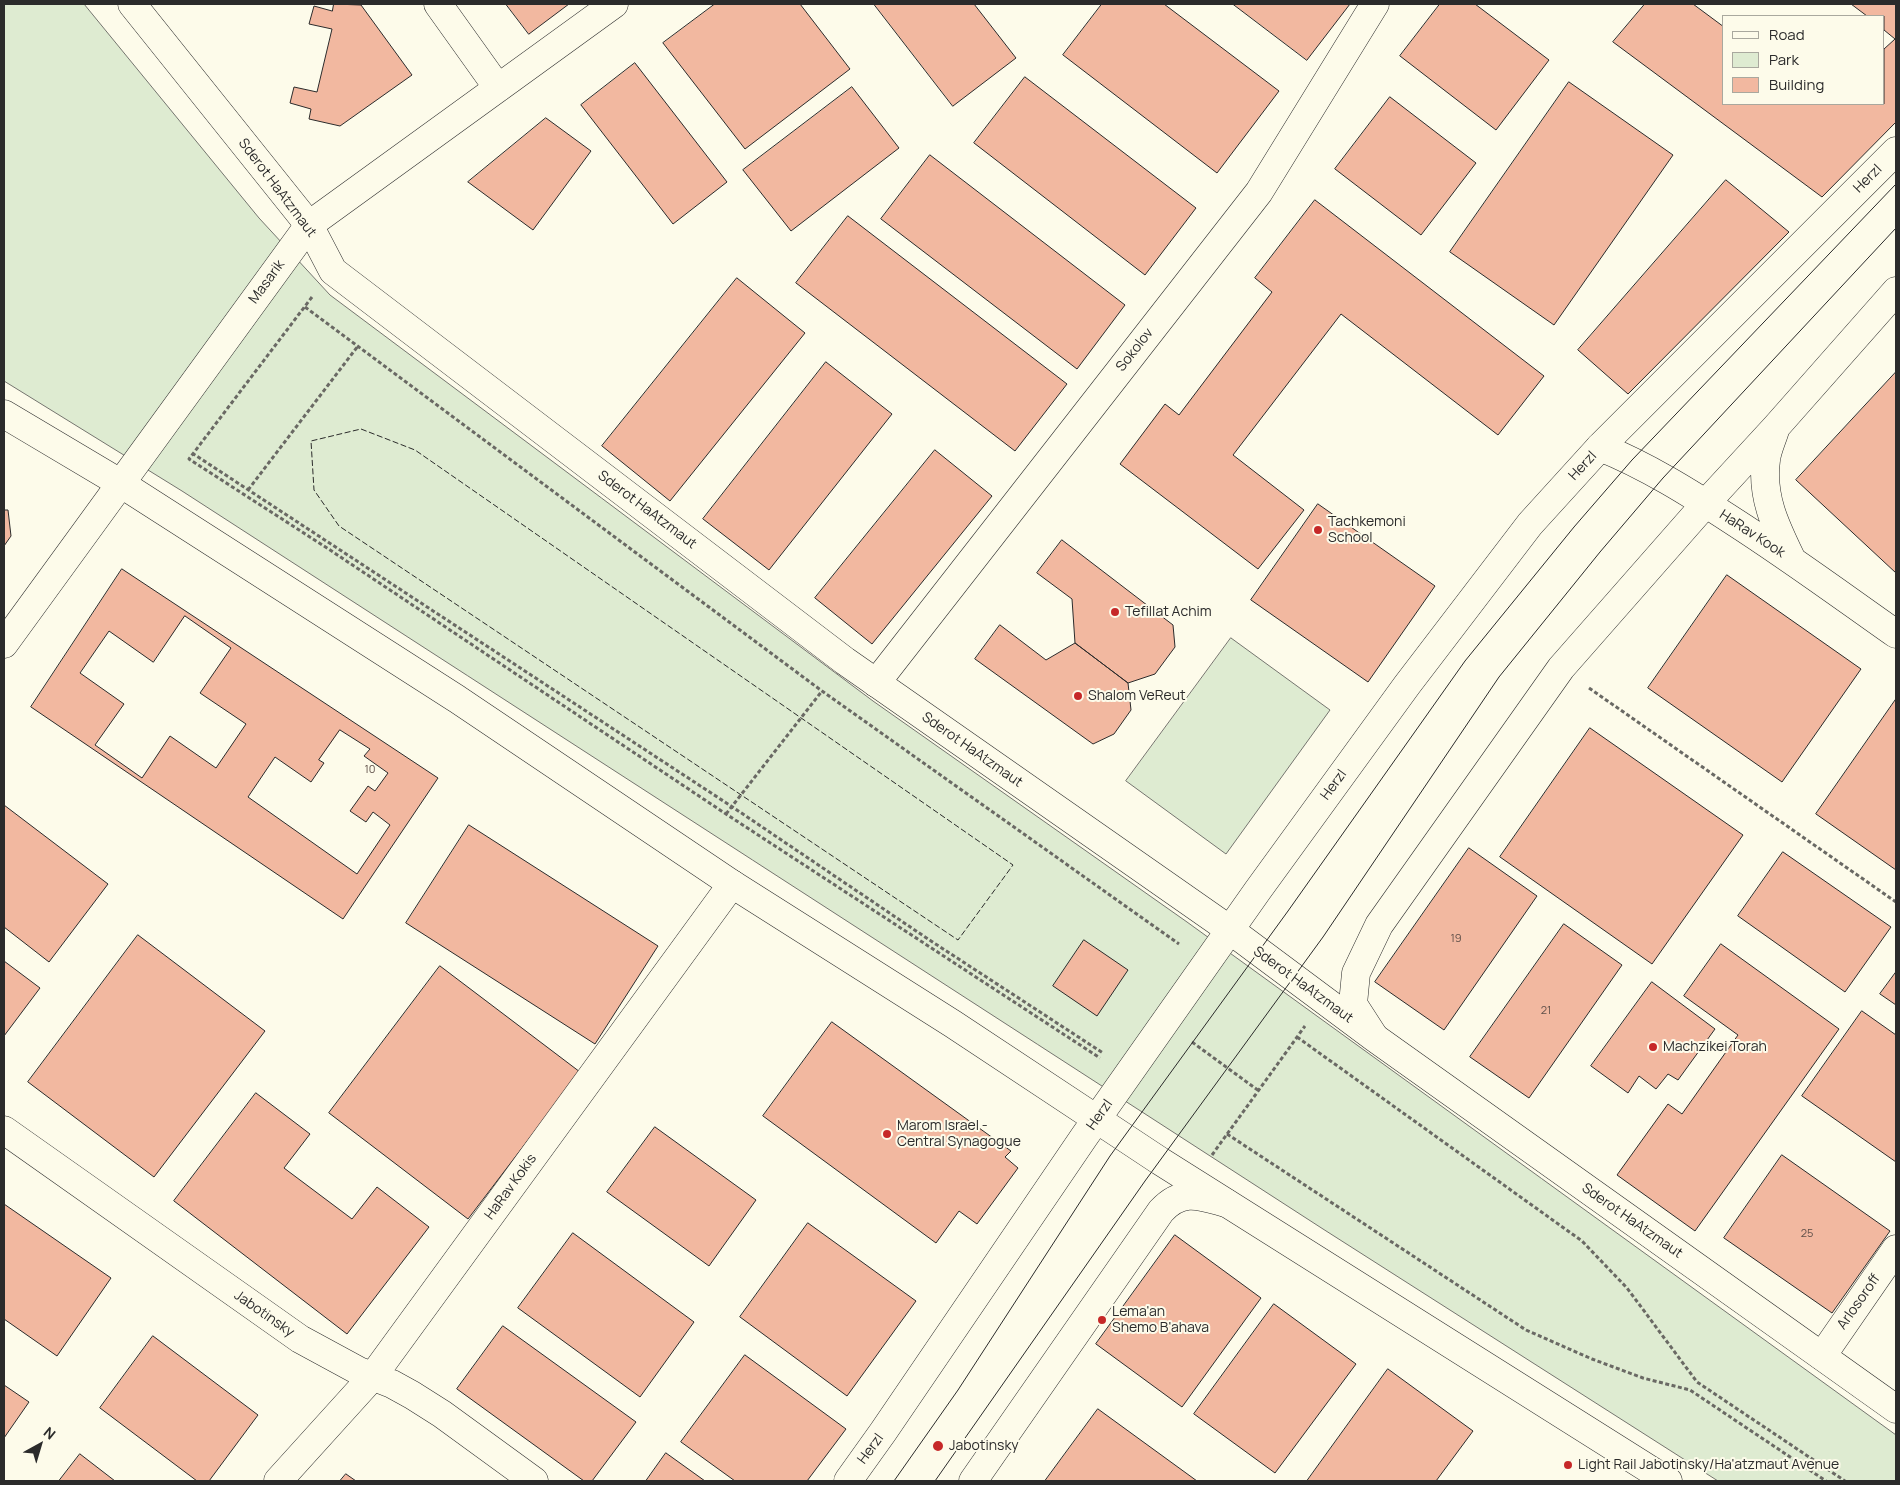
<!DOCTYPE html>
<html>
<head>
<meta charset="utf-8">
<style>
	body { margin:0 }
	#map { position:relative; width:1900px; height:1485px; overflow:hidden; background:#fdfbea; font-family:Manrope,sans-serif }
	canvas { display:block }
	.frame { position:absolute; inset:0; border:5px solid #2b2b2b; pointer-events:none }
	.legend { position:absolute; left:1722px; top:15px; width:162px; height:90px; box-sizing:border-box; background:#fdfbea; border:1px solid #a9a89e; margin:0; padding:6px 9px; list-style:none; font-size:15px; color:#2b2b2b }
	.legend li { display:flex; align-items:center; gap:10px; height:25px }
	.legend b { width:25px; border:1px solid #a9a89e }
	.north { position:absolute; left:15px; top:1420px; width:50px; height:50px; -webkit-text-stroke:4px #fdfbea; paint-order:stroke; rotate:39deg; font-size:14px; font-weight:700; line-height:20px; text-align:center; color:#2b2b2b }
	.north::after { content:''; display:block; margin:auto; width:18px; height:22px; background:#2b2b2b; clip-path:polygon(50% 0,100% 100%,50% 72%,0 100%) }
</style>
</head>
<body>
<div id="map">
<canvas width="1900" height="1485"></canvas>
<div class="frame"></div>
<ul class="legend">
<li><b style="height:6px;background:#fdfbea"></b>Road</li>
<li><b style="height:14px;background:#deebd1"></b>Park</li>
<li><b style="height:14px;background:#f2b8a0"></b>Building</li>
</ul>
<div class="north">N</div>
</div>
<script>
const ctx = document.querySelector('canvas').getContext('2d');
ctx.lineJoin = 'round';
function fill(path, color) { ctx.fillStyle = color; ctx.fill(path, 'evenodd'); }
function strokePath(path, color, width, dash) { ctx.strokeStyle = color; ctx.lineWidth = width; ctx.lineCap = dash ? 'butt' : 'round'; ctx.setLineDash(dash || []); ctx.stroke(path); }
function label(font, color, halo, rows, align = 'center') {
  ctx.font = font + ' Manrope,sans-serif'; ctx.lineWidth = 4; ctx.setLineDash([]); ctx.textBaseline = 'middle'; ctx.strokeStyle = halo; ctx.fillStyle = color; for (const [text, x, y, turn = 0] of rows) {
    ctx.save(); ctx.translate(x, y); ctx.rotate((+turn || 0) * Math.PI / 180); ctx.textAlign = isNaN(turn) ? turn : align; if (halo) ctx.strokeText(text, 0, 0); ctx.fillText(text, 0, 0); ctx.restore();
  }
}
const green = new Path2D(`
	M4 4H84L259 218 330 295 873 701 1187 922 1896 1435V1481H1718L1323 1229 182 491 4 381Z
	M1231 638 1330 710 1226 854 1126 781Z`);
fill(green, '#deebd1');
strokePath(green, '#74746e', 1);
const building = new Path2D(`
	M334 4 361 5 412 75 340 126 309 119 311 109 290 103 294 87 317 92 332 29 309 24 314 6 332 11Z
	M506 4H569L529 34Z
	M715 4H800L850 69 745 149 663 43Z
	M874 4H974L1016 58 953 106Z
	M1102 4H1164L1279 91 1217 173 1063 55Z
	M1233 4H1350L1307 60Z
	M1440 4H1475L1549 60 1496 130 1400 56Z
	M1645 4H1693L1724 27V104H1884V49L1895 39 1884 30V16H1867L1851 4H1896V122L1822 197 1613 42Z
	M635 63 727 182 673 224 581 105Z
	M1025 77 1196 208 1145 275 974 143Z
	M1569 82 1673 155 1554 325 1450 252Z
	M852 87 899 148 791 231 743 170Z
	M1390 97 1476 163 1421 235 1335 169Z
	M546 118 591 151 533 230 468 182Z
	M930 155 1125 305 1077 369 881 219Z
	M1726 180 1789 232 1628 394 1578 350Z
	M1315 200 1544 376 1498 435 1341 314 1233 455 1304 510 1258 569 1120 464 1165 404 1179 415 1272 292 1255 278Z
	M848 216 1067 384 1015 451 796 283Z
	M737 278 805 333 670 501 602 446Z
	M826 362 892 414 769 570 703 519Z
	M1896 372V573L1796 480Z
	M935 450 992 496 872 644 815 598Z
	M1318 504 1435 586 1368 682 1251 600Z
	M4 510H8L11 536 4 546Z
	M1062 540 1173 625 1175 647 1155 674 1128 683 1075 643 1072 599 1037 573Z
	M122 569 438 778 343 919 31 707Z
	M1727 575 1861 669 1782 782 1648 688Z
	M185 616 231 648 200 693 246 724 216 768 170 736 142 778 95 745 124 704 80 673 109 631 153 662Z
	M1000 625 1046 660 1075 643 1128 683 1131 710 1114 734 1093 744 975 659Z
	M1896 699V870L1816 814Z
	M1590 728 1743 835 1652 964 1500 857Z
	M340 730 370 749 364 756 388 773 375 791 368 786 350 811 366 822 373 812 390 825 357 874 248 797 275 757 311 782 324 763 319 760Z
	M4 805 108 884 49 962 4 927Z
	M469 825 658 946 595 1044 406 923Z
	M1469 848 1537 896 1444 1030 1375 982Z
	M1783 852 1891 927 1845 992 1738 916Z
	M1564 924 1622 965 1529 1098 1470 1057Z
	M138 935 265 1031 154 1177 28 1082Z
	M1084 940 1128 970 1097 1016 1053 986Z
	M1721 944 1839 1029 1695 1231 1617 1175 1668 1104 1682 1114 1738 1035 1684 996Z
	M4 961 40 988 4 1036Z
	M440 966 580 1072 468 1219 329 1113Z
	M1896 972V1005L1880 994Z
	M1652 982 1715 1029 1678 1080 1668 1074 1656 1089 1639 1076 1628 1093 1591 1066Z
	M1862 1011 1896 1035V1162L1802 1096Z
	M832 1022 1011 1151 1005 1157 1018 1168 977 1224 959 1211 936 1243 763 1116Z
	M256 1093 310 1134 284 1168 352 1219 377 1187 429 1227 347 1334 174 1201Z
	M655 1127 756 1200 709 1266 607 1192Z
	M1782 1155 1890 1231 1832 1313 1724 1238Z
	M4 1204 111 1278 57 1356 4 1319Z
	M808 1223 916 1301 847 1396 740 1317Z
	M573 1233 694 1322 640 1397 518 1308Z
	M1175 1235 1261 1298 1182 1407 1096 1344Z
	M1274 1304 1356 1364 1275 1473 1194 1414Z
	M503 1326 636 1422 592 1481H584L457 1389Z
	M153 1336 258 1415 209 1481H197L100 1408Z
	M745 1355 846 1429 807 1481H735L681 1442Z
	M1388 1369 1473 1431 1436 1481H1307Z
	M4 1385 29 1402 4 1438Z
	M1098 1409 1197 1481H1045Z
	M666 1453 705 1481H646Z
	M80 1454 115 1481H59Z
	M346 1474 356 1481H340Z`);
fill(building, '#f2b8a0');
strokePath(building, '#2b2b2b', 1);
const minor = new Path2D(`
	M438 4 498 88
	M1775 430C1772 440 1767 450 1766 460 1761 497 1776 527 1791 558
	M1600 447C1647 466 1690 493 1733 521 1789 557 1842 596 1896 634
	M4 644 309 225 614 4
	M876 683 1259 192 1375 4
	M1373 1035 1353 1004 1356 973 1379 925 1561 668 1706 503 1776 427 1896 291
	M4 1130 300 1339 359 1371 392 1384 412 1395 442 1414 534 1481
	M1822 1356 1896 1249
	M278 1481 373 1376 732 884
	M973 1481 1161 1211C1182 1188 1200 1196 1226 1203`);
const tertiary = new Path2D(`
	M848 1481 883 1432 1084 1137 1258 890 1407 685 1530 524 1600 447 1896 151`);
const secondary = new Path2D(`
	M132 4 309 225 333 271 845 661 1230 930 1375 1038 1896 1409
	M4 414 120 483 457 699 732 884 953 1024 1160 1161 1668 1481`);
strokePath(minor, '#2b2b2b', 29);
strokePath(tertiary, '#2b2b2b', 29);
strokePath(secondary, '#2b2b2b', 29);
strokePath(new Path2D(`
	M312 297 189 459 327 548 726 814 1100 1058
	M305 307 822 691 1179 944
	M192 453 731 806 931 941 1103 1053
	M248 490 358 346
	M1589 688 1896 902
	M726 814 822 691
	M1297 1037 1582 1241 1627 1288 1697 1382 1845 1481
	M1192 1042 1259 1091
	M1227 1134 1526 1330 1592 1359 1643 1378 1690 1390 1826 1481
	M1212 1155 1305 1026`), '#6a6964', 3, [4, 2.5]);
strokePath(minor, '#fdfbea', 28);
strokePath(tertiary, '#fdfbea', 28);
strokePath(secondary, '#fdfbea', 28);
strokePath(new Path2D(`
	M894 1481 958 1390 1110 1156 1288 911 1465 661 1574 527 1632 460 1896 184
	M935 1481 1145 1181 1323 937 1499 677 1600 552 1663 478 1896 228`), '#2b2b2b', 1);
strokePath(new Path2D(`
	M361 429 415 450 1013 865 958 940 339 526 314 490 311 441Z`), '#2b2b2b', 1, [6, 2.5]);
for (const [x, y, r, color] of [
	[1318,530,5,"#c62828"],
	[1115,612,5,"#c62828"],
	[1078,696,5,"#c62828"],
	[1653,1047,5,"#c62828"],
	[887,1134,5,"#c62828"],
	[1102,1320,5,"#c62828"],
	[938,1446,6,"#c62828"],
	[1568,1465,5,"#c62828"]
]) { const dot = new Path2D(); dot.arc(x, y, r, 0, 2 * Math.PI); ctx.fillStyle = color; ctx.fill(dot); strokePath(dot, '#fdfbea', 2); }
label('11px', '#5d4e48', null, [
	["10",370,770],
	["19",1456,939],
	["21",1546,1011],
	["25",1807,1234]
]);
label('14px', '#2b2b2b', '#fdfbea', [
	["Herzl",1868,179,-45],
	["Sderot HaAtzmaut",277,188,53],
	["Masarik",267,282,-54],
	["Sokolov",1135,350,-52],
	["Herzl",1583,466,-47],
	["Sderot HaAtzmaut",647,510,37],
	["HaRav Kook",1752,534,33],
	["Sderot HaAtzmaut",972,750,35],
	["Herzl",1334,785,-54],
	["Sderot HaAtzmaut",1303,985,36],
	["Herzl",1100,1115,-55],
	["HaRav Kokis",511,1187,-54],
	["Sderot HaAtzmaut",1632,1221,35],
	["Arlosoroff",1859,1302,-55],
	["Jabotinsky",264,1314,35],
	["Herzl",871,1449,-54]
]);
label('14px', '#2b2b2b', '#fdfbea', [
	["Tachkemoni",1328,522],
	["School",1328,538],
	["Tefillat Achim",1125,612],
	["Shalom VeReut",1088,696],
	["Machzikei Torah",1663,1047],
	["Marom Israel -",897,1126],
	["Central Synagogue",897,1142],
	["Lema'an",1112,1312],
	["Shemo B'ahava",1112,1328],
	["Jabotinsky",949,1446],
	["Light Rail Jabotinsky/Ha'atzmaut Avenue",1578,1465]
], 'left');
</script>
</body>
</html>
